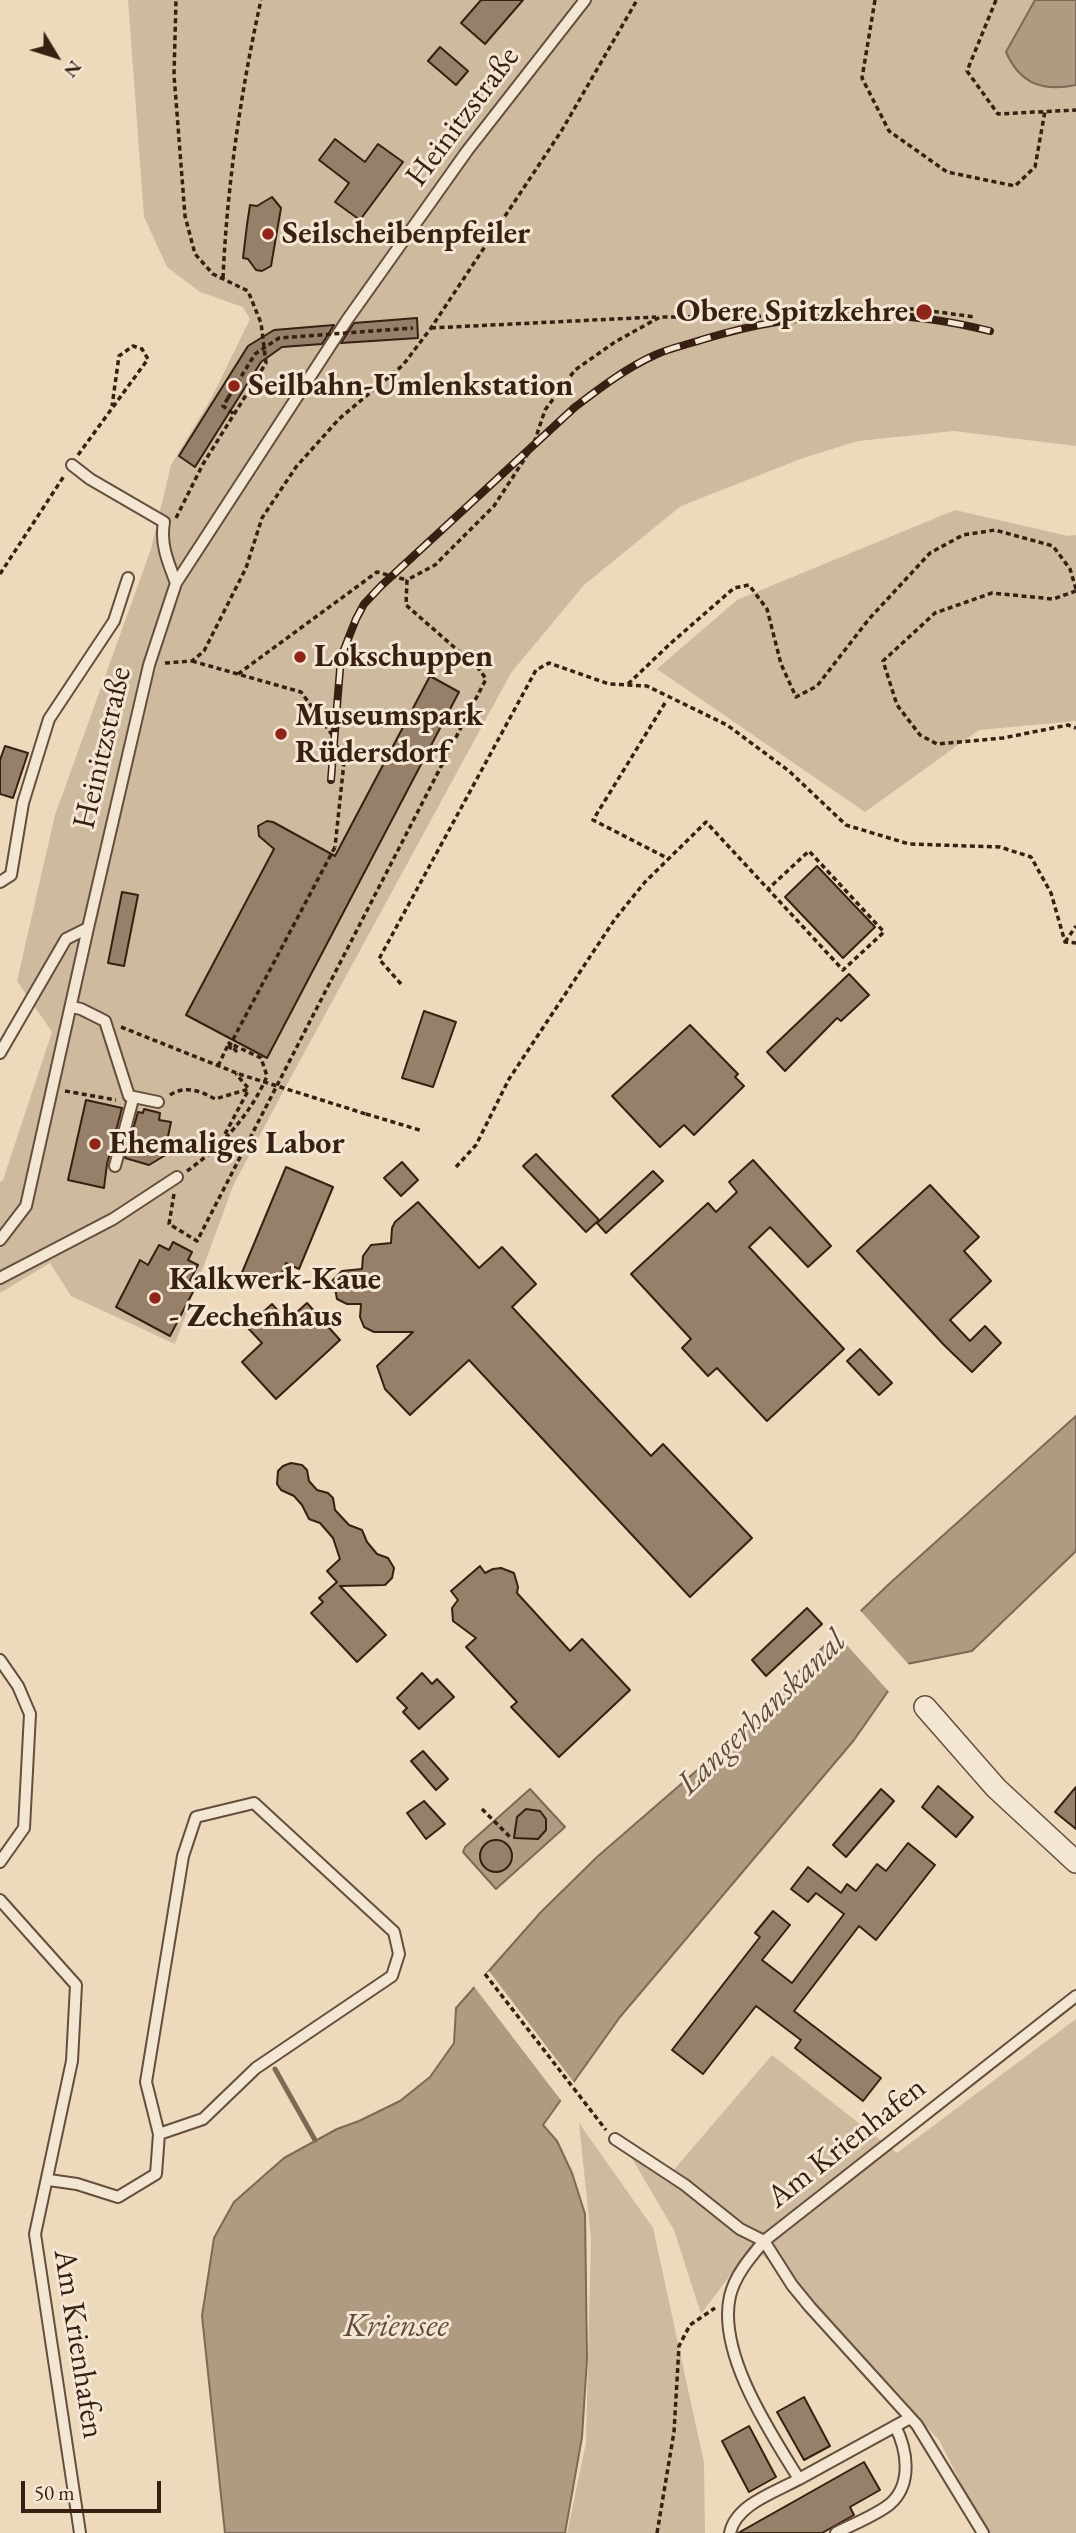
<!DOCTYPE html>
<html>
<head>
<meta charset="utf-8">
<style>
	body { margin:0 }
	#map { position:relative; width:1076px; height:2533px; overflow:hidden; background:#edd9bc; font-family:"EB Garamond",serif }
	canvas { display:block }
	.north { position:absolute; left:21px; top:21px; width:70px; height:70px; -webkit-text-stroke:5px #f3e6d3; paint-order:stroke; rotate:128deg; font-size:19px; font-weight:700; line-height:28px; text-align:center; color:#372011 }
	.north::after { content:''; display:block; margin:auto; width:24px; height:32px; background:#372011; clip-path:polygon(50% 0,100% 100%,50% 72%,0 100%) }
	.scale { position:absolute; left:21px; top:2481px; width:140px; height:32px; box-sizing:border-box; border:4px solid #372011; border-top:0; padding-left:9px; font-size:21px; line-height:24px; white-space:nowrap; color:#372011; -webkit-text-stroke:5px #f3e6d3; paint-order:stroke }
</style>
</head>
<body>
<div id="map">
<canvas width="1076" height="2533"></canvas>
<div class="north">N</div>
<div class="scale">50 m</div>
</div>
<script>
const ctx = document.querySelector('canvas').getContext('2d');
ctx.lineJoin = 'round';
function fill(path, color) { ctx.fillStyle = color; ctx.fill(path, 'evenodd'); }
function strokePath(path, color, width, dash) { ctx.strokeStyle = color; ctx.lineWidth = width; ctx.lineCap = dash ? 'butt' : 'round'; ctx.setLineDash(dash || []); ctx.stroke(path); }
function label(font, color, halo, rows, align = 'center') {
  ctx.font = font + ' "EB Garamond",serif'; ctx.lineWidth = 6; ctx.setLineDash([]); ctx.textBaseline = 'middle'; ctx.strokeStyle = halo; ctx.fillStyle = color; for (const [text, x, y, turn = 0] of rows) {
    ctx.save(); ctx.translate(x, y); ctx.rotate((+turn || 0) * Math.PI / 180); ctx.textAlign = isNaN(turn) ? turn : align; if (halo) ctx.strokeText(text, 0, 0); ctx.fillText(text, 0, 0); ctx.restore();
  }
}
fill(new Path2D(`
	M128 0H1076V446L954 431 858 441 803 458 681 506 584 585 511 673 278 1101 233 1186 175 1344 71 1296 50 1263 0 1293V1182L3 1180 52 1032 17 981 55 815 151 549 171 465 212 397 250 319 243 307 200 292 167 267 144 217Z
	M955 510 1068 536 1076 535V721L979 730 865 812 657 669 737 600Z
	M1076 2019V2533H986L939 2440 753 2245 701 2314 674 2230 627 2150 672 2172 772 2055 897 2153Z
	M579 2123 653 2228 704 2463 705 2533H567L586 2443 591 2238Z`), '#ceba9f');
const water = new Path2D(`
	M1035 0H1076V85C1043 92 1020 84 1006 52Z
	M1076 1416V1551L972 1651 907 1664 854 1740 620 2017 543 2125 557 2141 572 2173 585 2214 587 2359 582 2437 565 2533H225L202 2316 214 2238 234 2202 284 2158 337 2129 359 2121 400 2101 430 2077 454 2043 456 2008 541 1912 597 1857 740 1733 817 1653 889 1584Z
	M530 1789 565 1827 496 1889 463 1852 465 1847Z`);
fill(water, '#af9a82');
strokePath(water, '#7f6955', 2);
fill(new Path2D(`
	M858 1608 911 1667 891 1694 834 1631Z
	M489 1971 576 2085 563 2103 472 1984Z`), '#edd9bc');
strokePath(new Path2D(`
	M275 2069 315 2140`), '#7f6955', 5);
const building = new Path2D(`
	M481 0H523L485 44 461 23Z
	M440 47 468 71 456 85 428 61Z
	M335 139 365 162 378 144 403 162 360 220 335 202 349 183 319 160Z
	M272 197 281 208 271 266 262 271 256 270 248 259 243 258 247 225 250 205 257 206Z
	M417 318 418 338 341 343 354 323Z
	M334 325 322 344 282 347 261 362 195 467 179 456 248 346 274 330Z
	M430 676 459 692 267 1058 186 1015 274 849 259 836 258 826 267 821 273 822 335 856Z
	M5 746 28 753 13 798 0 794V760Z
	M817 866 875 927 843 958 785 897Z
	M122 892 138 895 124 966 108 963Z
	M849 974 869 995 841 1021 837 1018 785 1071 767 1052Z
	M424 1011 456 1022 433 1087 402 1078Z
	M690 1025 738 1074 735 1077 744 1086 694 1135 684 1125 660 1147 612 1096Z
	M86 1100 122 1108 107 1164 104 1188 68 1180Z
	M144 1109 160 1113 159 1120 171 1122 164 1156 149 1165 125 1158 138 1112 143 1113Z
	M536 1154 599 1220 586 1232 523 1166Z
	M753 1160 831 1246 808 1267 770 1227 749 1247 844 1349 767 1421 717 1368 708 1376 682 1348 691 1339 631 1274 708 1203 716 1212 737 1192 729 1182Z
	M402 1162 418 1180 401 1196 384 1178Z
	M286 1167 333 1187 299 1269 286 1263 275 1289 241 1275Z
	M653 1171 663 1181 606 1233 597 1223Z
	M930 1185 979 1237 964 1251 991 1281 950 1320 970 1341 985 1326 1001 1343 972 1372 944 1345 857 1251Z
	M418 1202 479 1268 502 1247 536 1284 512 1307 651 1456 663 1444 752 1538 690 1597 469 1360 410 1415 385 1389 377 1366 413 1332H374L364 1327 360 1317 361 1304H347L337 1299 334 1283 331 1282 342 1271 362 1269 363 1256 371 1245 391 1243 392 1228 395 1222Z
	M173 1242 192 1252 188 1260 198 1265 188 1284 195 1288 170 1336 116 1307 140 1260 148 1265 159 1245 169 1250Z
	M307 1303 340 1340 276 1399 242 1362 262 1343 247 1327 272 1304 287 1321Z
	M860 1349 892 1383 879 1395 847 1361Z
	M291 1463 302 1465 307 1470 309 1481 317 1490 328 1493 333 1498 335 1510 349 1525 362 1530 367 1542 377 1554 388 1558 394 1568 392 1578 385 1585 340 1586 386 1635 357 1662 311 1613 323 1602 319 1598 337 1582 327 1571 340 1559 333 1538 320 1523 309 1519 302 1505 294 1496 281 1490 277 1484 278 1471 283 1466Z
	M480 1566 485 1573 493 1569 501 1568 514 1573 518 1587 517 1593 570 1651 582 1639 630 1690 559 1757 511 1707 517 1702 466 1647 476 1638 453 1621 452 1608 458 1600 451 1591Z
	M807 1608 822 1624 766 1676 752 1660Z
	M422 1673 432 1684 437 1679 454 1697 419 1729 403 1712 407 1708 397 1698Z
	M423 1751 448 1779 436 1790 411 1761Z
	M938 1786 973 1817 956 1837 922 1807Z
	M1076 1787V1829L1055 1812Z
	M881 1789 894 1801 846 1857 833 1845Z
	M424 1801 445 1824 426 1839 407 1813Z
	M526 1809 540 1811 546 1819V1830L538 1839 514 1838 517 1817Z
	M480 1856a16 16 0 1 1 32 0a16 16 0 1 1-32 0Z
	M908 1843 935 1865 876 1940 859 1926 794 2011 881 2078 863 2101 795 2048 801 2040 756 2006 703 2074 672 2050 760 1937 755 1933 773 1911 790 1925 762 1960 792 1983 844 1914 816 1893 808 1902 791 1889 808 1867 841 1893 847 1884 856 1891 877 1864 886 1871Z
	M804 2397 830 2446 804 2460 777 2412Z
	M749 2426 776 2477 749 2492 722 2441Z
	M864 2462 880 2490 850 2507 854 2515 822 2533H738Z`);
fill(building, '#96806a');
strokePath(building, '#372011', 2);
const service = new Path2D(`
	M72 465 90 479 164 522C160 544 168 562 176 583
	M0 882 11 875 23 803 49 719 114 621 128 578
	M72 1007 81 1009 105 1021 129 1096 158 1102
	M0 1053 66 939 88 928
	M115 1166 133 1099
	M0 1240 26 1206 88 928 149 665 176 583 347 320 467 151 585 0
	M0 1278 113 1219 177 1177
	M0 1660 18 1686 30 1714 24 1828 0 1862
	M0 1900 76 1985 72 2061 35 2234 80 2533
	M615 2139 685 2185 740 2229 764 2241 792 2285 810 2307 917 2425 983 2533
	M49 2180 77 2184 118 2197 156 2174 159 2134 203 2119 256 2068 392 1976 399 1954 394 1932 254 1803 196 1817 183 1856 146 2082 159 2134
	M910 2418 799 2479C770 2432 717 2353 730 2296 735 2275 750 2258 764 2241L1076 1996
	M730 2533C736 2504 776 2492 799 2479
	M836 2533C853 2524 875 2516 890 2504 913 2484 907 2449 895 2426`);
const minor = new Path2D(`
	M925 1707 996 1788 1076 1862`);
strokePath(service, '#644e3c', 14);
strokePath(minor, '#644e3c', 24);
strokePath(new Path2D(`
	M875 0 862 78 889 131 947 172 1015 186 1035 167 1045 111
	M996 0 967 71 998 114 1076 110
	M223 278C227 186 241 90 261 0
	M431 328 656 317
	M228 398 223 406 234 414
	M78 455 148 359 142 349 133 346 119 356 112 406
	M176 518 203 464 266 363 261 323 248 291 213 274 195 254 185 216 174 75 176 0
	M0 574 64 476
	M1076 591 1053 599 992 593 935 613 883 661 897 705 920 735 937 744 1003 738 1068 725 1076 728
	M192 661 301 692 333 736 344 762 335 847
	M165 663 192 661 204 651 246 568 262 518 296 467 339 419 403 365 431 328 562 130 637 0
	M238 674 377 572 407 580
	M628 684 671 643 734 588 749 585 767 609 781 664 796 697 817 686 869 619 930 553 963 535 995 530 1053 546 1070 569 1076 589
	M665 703 593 820 669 859
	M1065 942 1076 926
	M401 984 379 959 536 670 549 663 609 684 647 686 727 725 789 771 846 825 909 844 1000 847 1031 857 1051 893 1065 942 1076 943
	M121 1027 239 1074
	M218 1066 228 1045
	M65 1091 116 1100
	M170 1095C185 1085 201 1091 215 1099L249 1089 236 1074
	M366 1114 423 1131
	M225 1134 249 1089
	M456 1167 476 1145 509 1079 615 919 645 882 706 822 843 970 884 932 809 851 768 889
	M187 1171C221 1147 251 1114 267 1076L261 1058 229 1043 236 1051 229 1047
	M174 1194 169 1224 197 1241 486 679 479 669 406 605 407 580 435 565 494 506 533 446 545 410 575 370 615 342 660 317 792 316 853 309H916L975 317
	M482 1809 510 1837
	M485 1974 606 2130
	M657 2533 674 2432 679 2346 690 2325 715 2308`), '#372011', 3.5, [5, 3.5]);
strokePath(service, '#f3e6d3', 10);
strokePath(minor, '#f3e6d3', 21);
const rail = new Path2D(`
	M331 780 341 657 356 619 364 604 381 586 575 407C600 388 626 368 655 355 670 348 686 345 701 340 797 310 893 306 990 331`);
strokePath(rail, '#372011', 8);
strokePath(rail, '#f3e6d3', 5, [16]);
strokePath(new Path2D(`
	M228 398 255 354 279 338 413 328
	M229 1047 335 847
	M239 1074 366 1114`), '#372011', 3.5, [5, 3.5]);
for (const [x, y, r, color] of [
	[268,234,7,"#8f2418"],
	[924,312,9,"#8f2418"],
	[234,386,7,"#8f2418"],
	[300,657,7,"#8f2418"],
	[281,734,7,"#8f2418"],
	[95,1144,7,"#8f2418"],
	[155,1298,7,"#8f2418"]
]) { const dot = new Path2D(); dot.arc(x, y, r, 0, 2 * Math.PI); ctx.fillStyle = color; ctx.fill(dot); strokePath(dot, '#f3e6d3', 2.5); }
label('32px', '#372011', '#f3e6d3', [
	["Heinitzstraße",463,117,-53],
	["Heinitzstraße",103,748,-77],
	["Am Krienhafen",847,2143,-38],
	["Am Krienhafen",78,2344,81]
]);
label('bold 32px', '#372011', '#f3e6d3', [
	["Seilscheibenpfeiler",282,234],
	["Obere Spitzkehre",908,312,"right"],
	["Seilbahn-Umlenkstation",248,386],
	["Lokschuppen",314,657],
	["Museumspark",295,716],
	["Rüdersdorf",295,753],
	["Ehemaliges Labor",109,1144],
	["Kalkwerk-Kaue",169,1280],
	["- Zechenhaus",169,1317]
], 'left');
label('italic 33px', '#614b39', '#f3e6d3', [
	["Langerhanskanal",762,1713,-44],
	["Kriensee",396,2327]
]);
</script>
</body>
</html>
